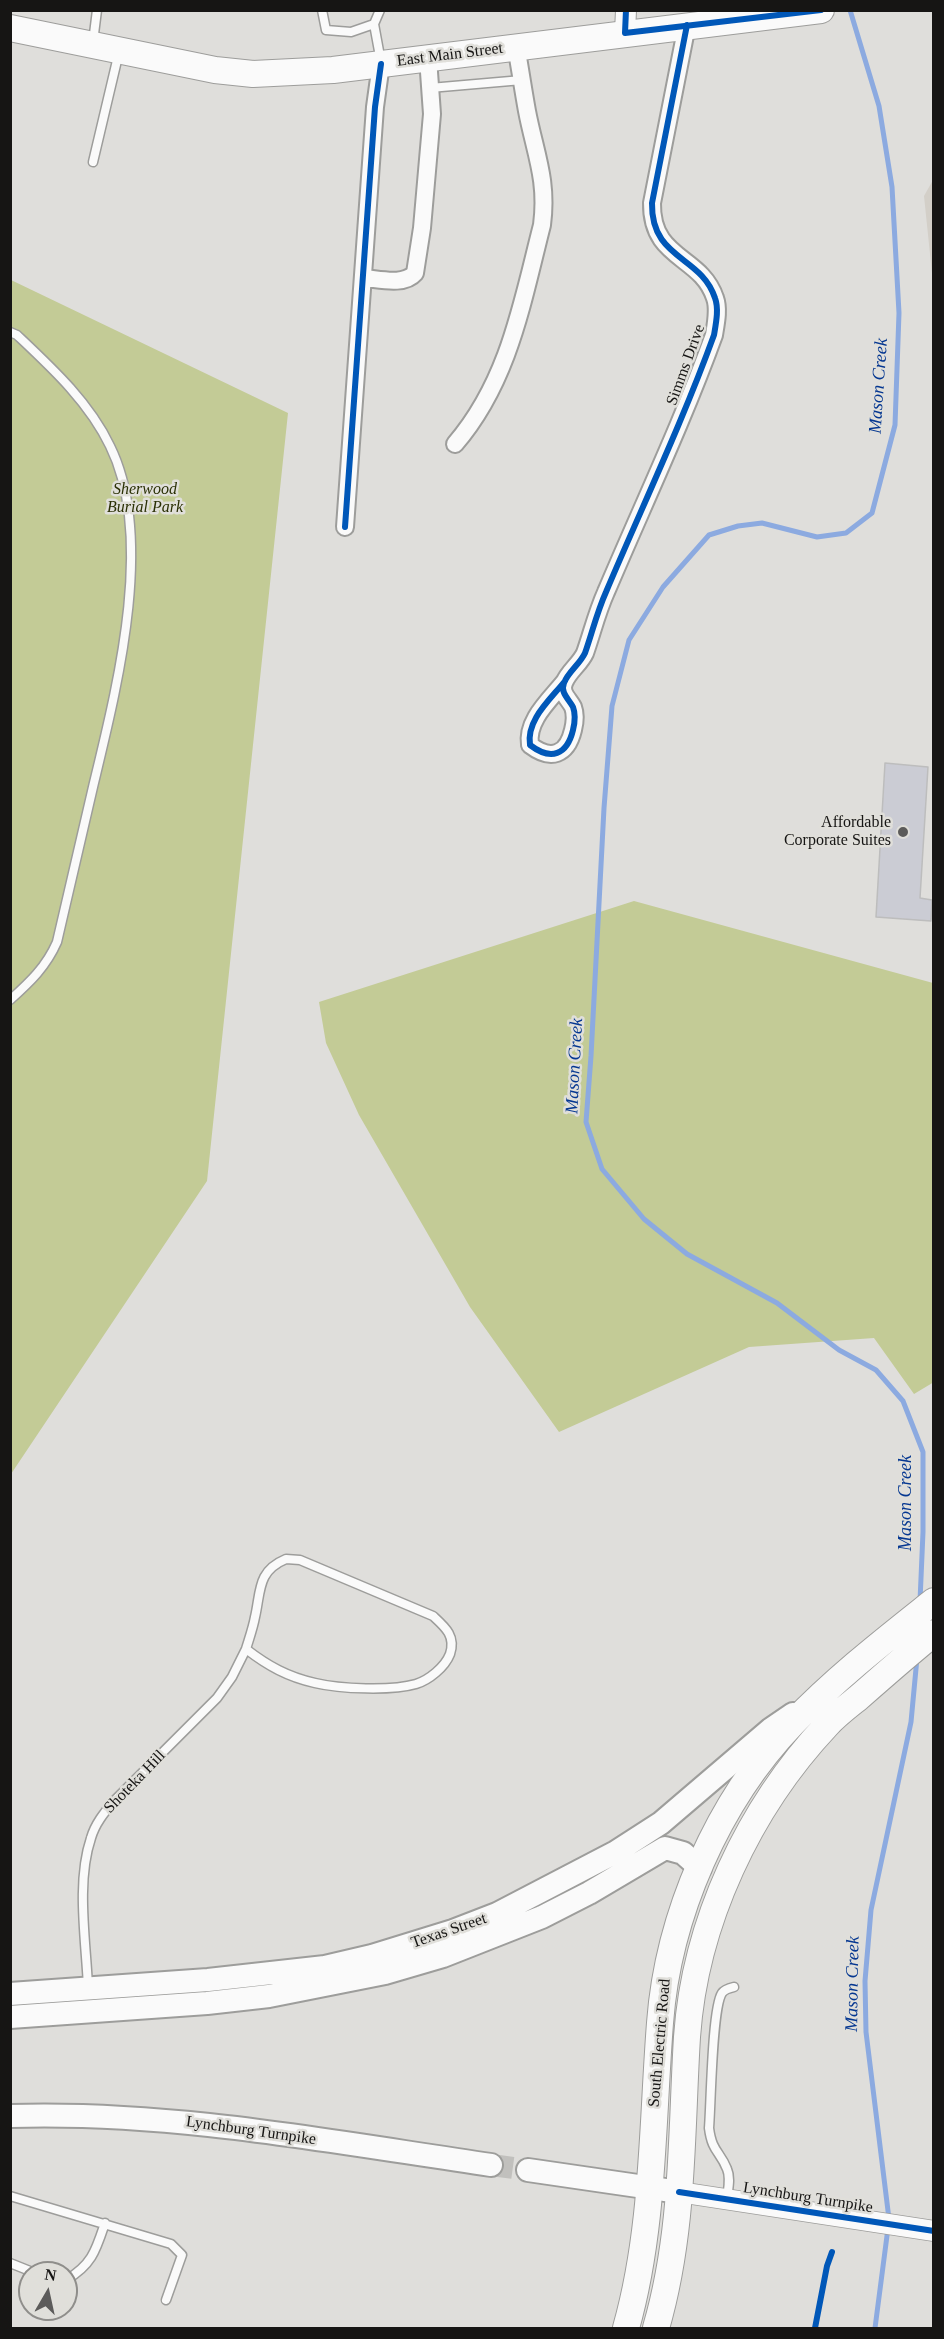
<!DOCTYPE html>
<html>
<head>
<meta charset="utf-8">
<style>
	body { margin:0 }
	#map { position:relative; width:944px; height:2339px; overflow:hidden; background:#dfdedb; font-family:"Times New Roman",serif }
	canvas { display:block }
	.frame { position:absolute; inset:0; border:12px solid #161514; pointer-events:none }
	.north { position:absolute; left:18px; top:2261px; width:60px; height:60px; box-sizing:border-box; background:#e0dfda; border:2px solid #8f8e8b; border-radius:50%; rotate:9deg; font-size:16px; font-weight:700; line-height:24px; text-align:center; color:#161514 }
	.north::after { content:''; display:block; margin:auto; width:21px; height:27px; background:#5c5b5a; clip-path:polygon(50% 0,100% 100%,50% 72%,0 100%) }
</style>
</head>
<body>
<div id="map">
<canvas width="944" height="2339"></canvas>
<div class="frame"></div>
<div class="north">N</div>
</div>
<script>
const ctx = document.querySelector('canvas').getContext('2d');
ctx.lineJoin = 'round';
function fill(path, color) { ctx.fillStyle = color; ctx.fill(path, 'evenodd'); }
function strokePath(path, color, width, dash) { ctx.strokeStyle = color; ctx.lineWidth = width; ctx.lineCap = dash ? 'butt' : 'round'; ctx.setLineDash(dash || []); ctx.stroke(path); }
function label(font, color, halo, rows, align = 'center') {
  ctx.font = font + ' "Times New Roman",serif'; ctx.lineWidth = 5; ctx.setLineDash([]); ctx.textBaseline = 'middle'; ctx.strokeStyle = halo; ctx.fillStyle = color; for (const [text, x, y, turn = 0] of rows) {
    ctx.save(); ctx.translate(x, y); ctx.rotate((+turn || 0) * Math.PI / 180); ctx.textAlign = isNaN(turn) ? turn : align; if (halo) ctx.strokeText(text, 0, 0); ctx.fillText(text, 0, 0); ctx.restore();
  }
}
fill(new Path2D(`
	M933 180V283L924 196Z`), '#d3cfc8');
fill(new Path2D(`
	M11 280 288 413 207 1181 11 1474Z
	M634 901 933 983 934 1382 914 1394 874 1338 749 1347 559 1432 470 1307 359 1115 326 1043 319 1002Z`), '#c3cb96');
strokePath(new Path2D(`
	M850 10 879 106 892 187 899 313 895 425 872 513 846 533 817 537 762 523 738 526 709 535 663 587 629 640 612 706 604 808 591 1056 586 1122 602 1169 644 1219 687 1254 777 1303 839 1350 876 1370 903 1401 923 1452V1532L920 1601
	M889 2219 866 2032 865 1981 871 1910 911 1722 917 1658
	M875 2328 888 2228`), '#8caae0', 5);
const building = new Path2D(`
	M885 763 928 767 920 898 932 900 931 921 876 917Z`);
fill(building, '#cbccd4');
strokePath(building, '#bdbdbd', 1.5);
strokePath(new Path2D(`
	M491 2165 528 2170`), '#c1c0bd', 22, [22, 11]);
const service = new Path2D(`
	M322 10 326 30 351 32 374 24
	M380 10 374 24 381 62
	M93 42 97 10
	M430 88 522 80
	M93 162 119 52
	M10 332 17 335C52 368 89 402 110 446 156 539 116 691 93 787 81 839 69 891 57 942 46 967 30 982 10 1000
	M286 1559 300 1560 433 1616C445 1627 456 1636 450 1654 445 1667 429 1680 416 1684 392 1691 340 1689 315 1683 288 1677 268 1666 246 1649 249 1639 253 1628 255 1617 261 1591 257 1571 286 1559Z
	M88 1987C86 1941 76 1882 91 1838 95 1824 104 1813 113 1802L217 1698 232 1677 246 1649
	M10 2196 171 2244 182 2255 166 2300
	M727 2199C728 2189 731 2178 727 2169 720 2151 712 2152 709 2128 711 2104 712 2008 722 1993 724 1990 730 1988 734 1987
	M10 2263 35 2273
	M66 2280C92 2265 96 2250 105 2223`);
const minor = new Path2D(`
	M363 278C379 279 404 286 415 273L422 228 432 114 428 58
	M455 444C509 381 522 303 542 225 548 180 535 153 527 111 523 89 520 68 516 46
	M345 527 375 107 381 64
	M565 681C550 700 526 720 530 745 551 761 567 755 573 730 575 722 576 715 573 707 569 699 560 693 564 683 568 672 580 664 585 653 592 633 597 612 606 592 642 507 682 423 714 335 716 323 719 309 715 298 701 255 651 260 652 203L687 25`);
const tertiary = new Path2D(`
	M625 33 626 10
	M679 2192 934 2231`);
const secondary = new Path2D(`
	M10 1994 208 1980 325 1967 372 1956 453 1931 497 1914 616 1852 661 1823 771 1729 793 1714
	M10 2017 207 2003 269 1996 385 1973 443 1956 542 1917 589 1893 665 1848 683 1853 700 1868
	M10 2116C172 2111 332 2142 491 2165
	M528 2170 679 2192`);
const primary = new Path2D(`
	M10 28 215 70 253 74 333 70 821 10
	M626 2328C654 2229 652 2125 660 2023 668 1915 718 1801 793 1723 836 1678 885 1640 934 1601
	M656 2328C684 2232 681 2136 687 2037 695 1922 749 1808 827 1725 836 1715 848 1706 858 1698 883 1676 908 1654 934 1633`);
strokePath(service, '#9d9d9b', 11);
strokePath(minor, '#9d9d9b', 20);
strokePath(tertiary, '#9d9d9b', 22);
strokePath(secondary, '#9d9d9b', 26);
strokePath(primary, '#9d9d9b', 28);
strokePath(service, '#fafafa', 8);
strokePath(minor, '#fafafa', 16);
strokePath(tertiary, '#fafafa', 20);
strokePath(secondary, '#fafafa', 22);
strokePath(primary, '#fafafa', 26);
strokePath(new Path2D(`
	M626 10 625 33 821 10
	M345 527 375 107 381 64
	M565 681C550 700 526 720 530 745 551 761 567 755 573 730 575 722 576 715 573 707 569 699 560 693 564 683 568 672 580 664 585 653 592 633 597 612 606 592 642 507 682 423 714 335 716 323 719 309 715 298 701 255 651 260 652 203L687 25
	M679 2192 934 2231
	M815 2328 827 2266 832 2252`), '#0057b8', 6);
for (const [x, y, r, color] of [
	[903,832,6,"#5c5b5a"]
]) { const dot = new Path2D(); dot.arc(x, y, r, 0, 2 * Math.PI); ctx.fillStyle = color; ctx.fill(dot); strokePath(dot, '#e0dfda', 2); }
label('16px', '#161514', '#e0dfda', [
	["East Main Street",450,55,-7],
	["Simms Drive",686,365,-70],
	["Shoteka Hill",135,1782,-46],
	["Texas Street",449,1931,-19],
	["South Electric Road",660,2043,-85],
	["Lynchburg Turnpike",251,2131,8],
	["Lynchburg Turnpike",808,2198,9]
]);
label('italic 16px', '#2a3004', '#e0dfda', [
	["Sherwood",145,490],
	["Burial Park",145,508]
]);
label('16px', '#161514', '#e0dfda', [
	["Affordable",891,823],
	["Corporate Suites",891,841]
], 'right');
label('italic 18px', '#053791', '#e0dfda', [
	["Mason Creek",879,386,-86],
	["Mason Creek",575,1066,-87],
	["Mason Creek",906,1503,-90],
	["Mason Creek",853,1984,-89]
]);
</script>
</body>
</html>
